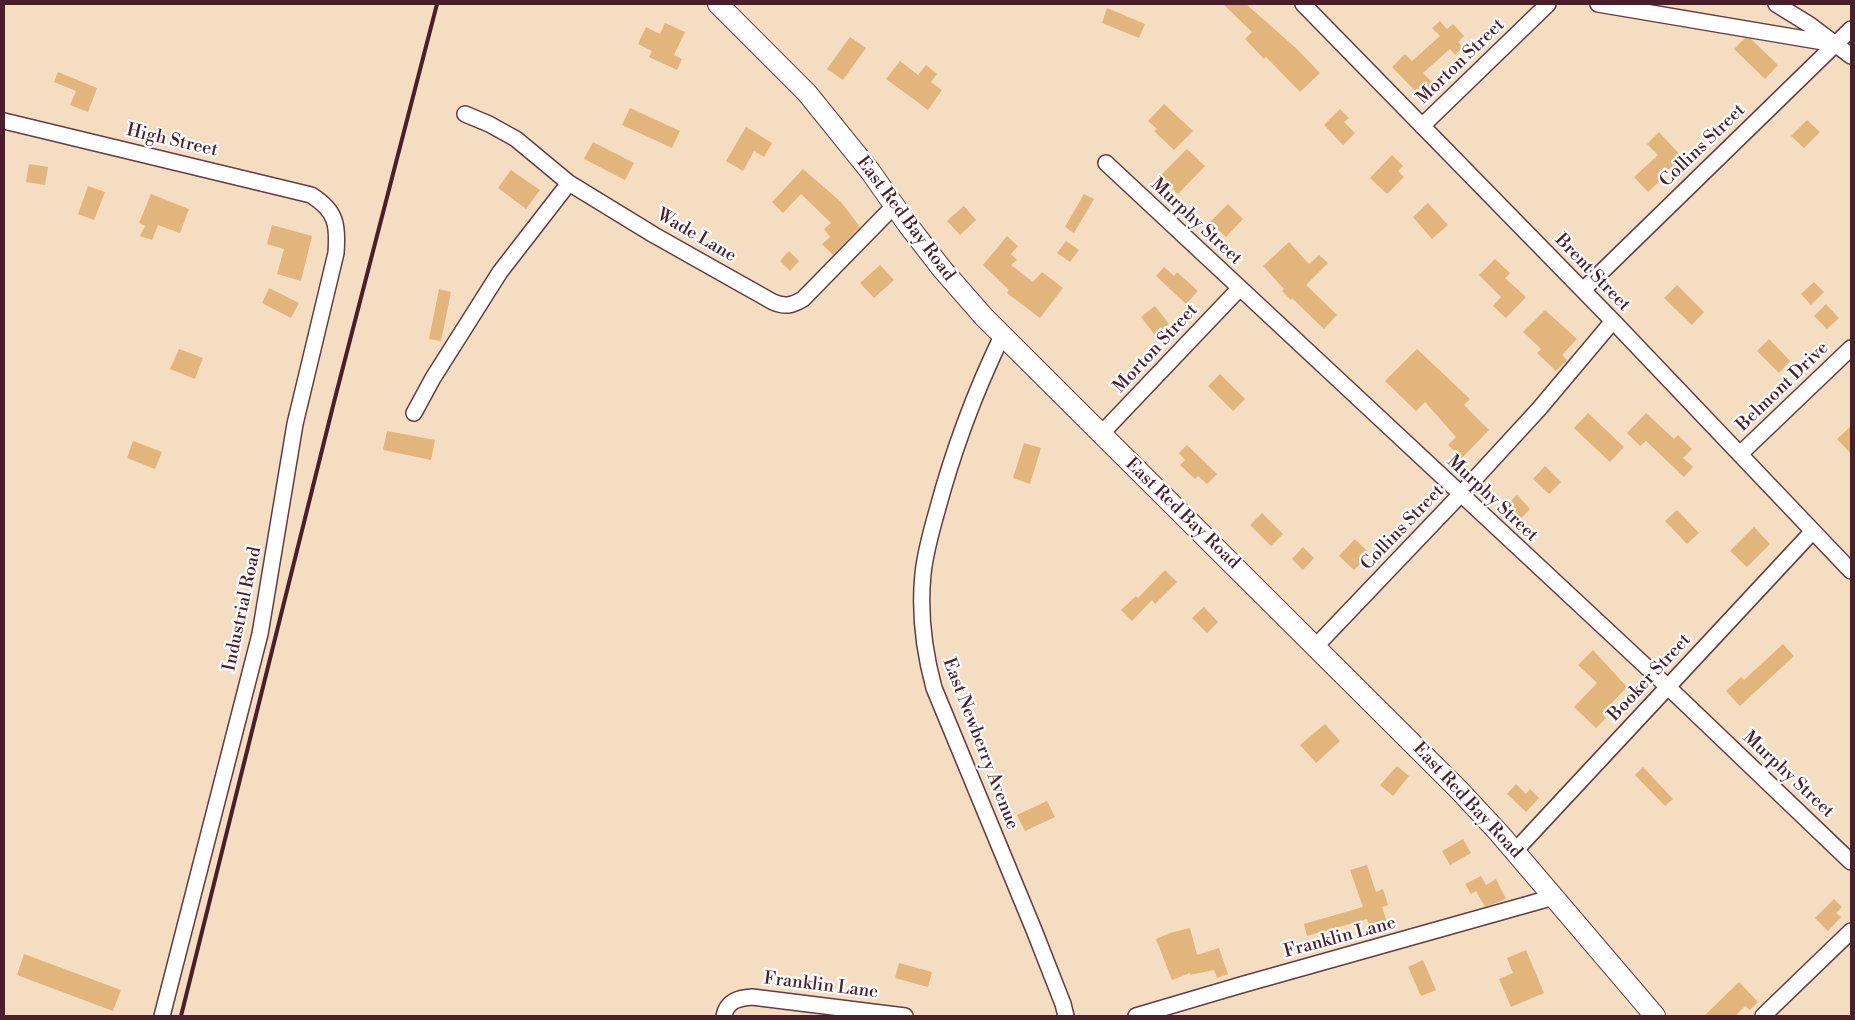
<!DOCTYPE html>
<html>
<head>
<meta charset="utf-8">
<style>
	body { margin:0 }
	#map { position:relative; width:1855px; height:1020px; overflow:hidden; background:#f5ddc2; font-family:"Libre Bodoni",serif }
	canvas { display:block }
	.frame { position:absolute; inset:0; border:5px solid #4a1f2b; pointer-events:none }
</style>
</head>
<body>
<div id="map">
<canvas width="1855" height="1020"></canvas>
<div class="frame"></div>
</div>
<script>
const ctx = document.querySelector('canvas').getContext('2d');
ctx.lineJoin = 'round';
function fill(path, color) { ctx.fillStyle = color; ctx.fill(path, 'evenodd'); }
function strokePath(path, color, width, dash) { ctx.strokeStyle = color; ctx.lineWidth = width; ctx.lineCap = dash ? 'butt' : 'round'; ctx.setLineDash(dash || []); ctx.stroke(path); }
function label(font, color, halo, rows, align = 'center') {
  ctx.font = font + ' "Libre Bodoni",serif'; ctx.lineWidth = 4.5; ctx.setLineDash([]); ctx.textBaseline = 'middle'; ctx.strokeStyle = halo; ctx.fillStyle = color; for (const [text, x, y, turn = 0] of rows) {
    ctx.save(); ctx.translate(x, y); ctx.rotate((+turn || 0) * Math.PI / 180); ctx.textAlign = isNaN(turn) ? turn : align; if (halo) ctx.strokeText(text, 0, 0); ctx.fillText(text, 0, 0); ctx.restore();
  }
}
fill(new Path2D(`
	M1223 4H1246L1297 49 1320 73 1300 92 1266 57 1264 59 1245 39 1252 32Z
	M1107 8 1145 24 1139 38 1102 23Z
	M1440 21 1447 29 1453 24 1464 36 1458 42 1463 47 1455 55 1450 49 1423 73 1435 85 1422 98 1392 67 1405 54 1412 61 1440 36 1432 28Z
	M665 23 685 32 674 55 682 59 677 70 649 57 652 51 638 44 646 27 660 34Z
	M850 37 866 48 843 80 827 69Z
	M1745 38 1751 39 1778 65 1765 79 1734 49Z
	M900 61 918 75 926 65 937 74 931 82 942 90 928 110 886 79Z
	M58 72 97 88 88 112 70 105 76 91 54 82Z
	M1164 104 1193 131 1174 150 1154 131 1157 129 1148 121Z
	M630 108 680 131 672 148 622 125Z
	M1340 109 1349 118 1344 122 1355 133 1343 145 1324 125Z
	M1807 120 1820 132 1804 148 1791 136Z
	M746 127 772 143 764 157 754 151 743 171 726 161Z
	M1659 132 1682 157 1658 179 1660 181 1648 192 1634 177 1658 155 1647 144Z
	M593 142 634 163 625 180 584 159Z
	M1187 149 1205 166 1178 194 1160 176Z
	M1392 155 1403 166 1398 171 1404 177 1387 194 1370 178Z
	M29 164 48 167 45 185 26 182Z
	M803 169 841 202 860 227 833 255 822 244 830 237 824 229 831 223 801 194 783 213 772 202Z
	M511 170 540 190 526 209 498 188Z
	M88 186 105 192 94 220 78 214Z
	M151 194 189 209 180 233 158 225 152 240 140 236 145 226 139 223Z
	M1084 194 1094 199 1074 233 1065 227Z
	M1428 203 1448 225 1432 239 1413 217Z
	M1228 204 1243 219 1226 237 1210 222Z
	M964 206 976 220 960 235 947 221Z
	M272 225 312 236 301 281 277 274 284 249 267 244Z
	M1007 236 1018 246 1011 254 1017 260 1011 265 1033 282 1042 272 1063 288 1040 318 1007 293 1009 290 983 265Z
	M1066 241 1079 250 1070 262 1057 253Z
	M1289 242 1309 264 1319 255 1328 263 1306 285 1337 315 1324 329 1292 298 1291 300 1282 291 1284 289 1263 266Z
	M789 251 799 261 790 271 780 261Z
	M1495 259 1510 273 1505 278 1526 297 1506 318 1493 306 1501 297 1479 275Z
	M880 265 894 280 874 298 860 283Z
	M1164 267 1174 276 1177 272 1198 291 1186 304 1156 276Z
	M1814 282 1824 292 1811 305 1801 294Z
	M1677 285 1704 312 1692 325 1664 298Z
	M269 288 299 303 291 318 262 303Z
	M439 289 451 292 441 341 429 339Z
	M1826 304 1839 318 1827 329 1814 316Z
	M1155 306 1169 324 1155 335 1141 317Z
	M1545 310 1577 339 1562 355 1567 360 1556 371 1537 353 1541 349 1523 332Z
	M1769 339 1790 361 1779 373 1757 351Z
	M179 349 203 358 195 379 170 369Z
	M1417 349 1470 399 1464 405 1489 430 1462 458 1448 445 1456 437 1425 402 1416 411 1385 381Z
	M1220 374 1245 399 1233 411 1208 386Z
	M1588 413 1624 447 1610 462 1574 428Z
	M1646 413 1674 439 1678 435 1692 449 1683 458 1693 467 1684 477 1646 441 1640 446 1627 433Z
	M1851 426V454L1837 439Z
	M387 431 435 440 431 460 383 450Z
	M133 441 162 452 155 469 127 458Z
	M1024 443 1041 448 1030 484 1013 478Z
	M1187 445 1217 474 1207 484 1198 476 1195 479 1180 465 1185 460 1179 453Z
	M1545 466 1561 482 1549 494 1533 479Z
	M1517 495 1530 509 1516 523 1502 509Z
	M1677 510 1699 533 1687 544 1665 521Z
	M1262 513 1283 534 1271 546 1250 525Z
	M1754 527 1770 544 1747 567 1730 551Z
	M1355 539 1370 554 1354 570 1339 556Z
	M1303 547 1314 558 1303 570 1292 559Z
	M1165 570 1177 582 1155 604 1152 600 1132 621 1121 610 1136 596 1138 598Z
	M1204 607 1218 622 1207 633 1192 618Z
	M1783 644 1794 656 1740 706 1726 691 1741 677 1744 680Z
	M1593 650 1627 687 1608 707 1609 709 1603 715 1606 718 1596 728 1574 707 1597 683 1578 665Z
	M1325 724 1340 741 1316 763 1300 745Z
	M1397 766 1409 776 1393 796 1380 785Z
	M1643 767 1673 799 1665 806 1635 775Z
	M1516 784 1526 794 1530 789 1539 798 1526 812 1507 794Z
	M1047 801 1055 817 1025 831 1017 815Z
	M1463 839 1471 853 1450 865 1442 851Z
	M1367 865 1376 892 1383 889 1388 905 1382 907 1390 931 1373 936 1367 919 1307 936 1304 924 1363 907 1350 870Z
	M1481 876 1486 885 1496 879 1506 899 1485 907 1476 891 1471 894 1465 884Z
	M1834 899 1842 907 1836 913 1841 917 1828 931 1815 918Z
	M1190 928 1197 955 1219 948 1228 974 1217 978 1214 970 1190 975V973L1172 980 1156 939 1170 933Z
	M1526 950 1544 993 1511 1007 1499 979 1513 973 1507 958Z
	M24 954 121 990 113 1011 17 975Z
	M1423 960 1436 990 1421 996 1408 967Z
	M899 963 932 972 928 987 895 978Z
	M1739 982 1758 1002 1750 1010 1745 1006 1735 1016H1704Z`), '#e2b57c');
const minor = new Path2D(`
	M1303 4 1613 321 1851 571
	M1598 4 1835 44
	M1776 4 1810 25 1851 56
	M465 114 489 124 516 139 569 183 654 235 773 302C785 307 791 306 803 299L894 206
	M4 121 311 195C337 211 338 226 336 253L295 424 260 634 162 1016
	M1422 126 1548 4
	M1106 163 1668 687 1851 862
	M1583 290 1851 29
	M1002 336C975 392 953 451 937 511 931 532 925 553 923 574 919 613 924 651 934 688L1034 930 1063 1004 1066 1016
	M414 413 433 378 500 272 569 183
	M1101 434 1239 289
	M1740 454 1851 348
	M1316 646 1460 495 1539 409 1613 321
	M1515 851 1813 531
	M724 1016C727 1001 738 998 752 997L905 1016
	M1136 1016 1241 985 1554 897
	M1763 1016 1851 931`);
const tertiary = new Path2D(`
	M718 4 807 93 870 171 908 225 942 269 984 317 1459 790 1499 833 1655 1016`);
strokePath(minor, '#643c42', 18);
strokePath(tertiary, '#643c42', 22);
strokePath(minor, '#fff', 15);
strokePath(tertiary, '#fff', 20);
strokePath(new Path2D(`
	M181 1016 334 402 437 4`), '#4a1f2b', 4);
label('18px', '#4a1f2b', '#fff', [
	["Morton Street",1461,62,-44],
	["High Street",172,141,13],
	["Collins Street",1703,146,-44],
	["East Red Bay Road",905,219,53],
	["Murphy Street",1196,222,43],
	["Wade Lane",696,236,30],
	["Brent Street",1592,273,46],
	["Morton Street",1156,349,-47],
	["Belmont Drive",1783,387,-44],
	["Murphy Street",1492,499,43],
	["East Red Bay Road",1182,514,44],
	["Collins Street",1403,528,-46],
	["Industrial Road",243,609,-78],
	["Booker Street",1650,678,-47],
	["East Newberry Avenue",980,744,69],
	["Murphy Street",1788,775,43],
	["East Red Bay Road",1467,801,47],
	["Franklin Lane",1340,938,-15],
	["Franklin Lane",821,986,7]
]);
</script>
</body>
</html>
